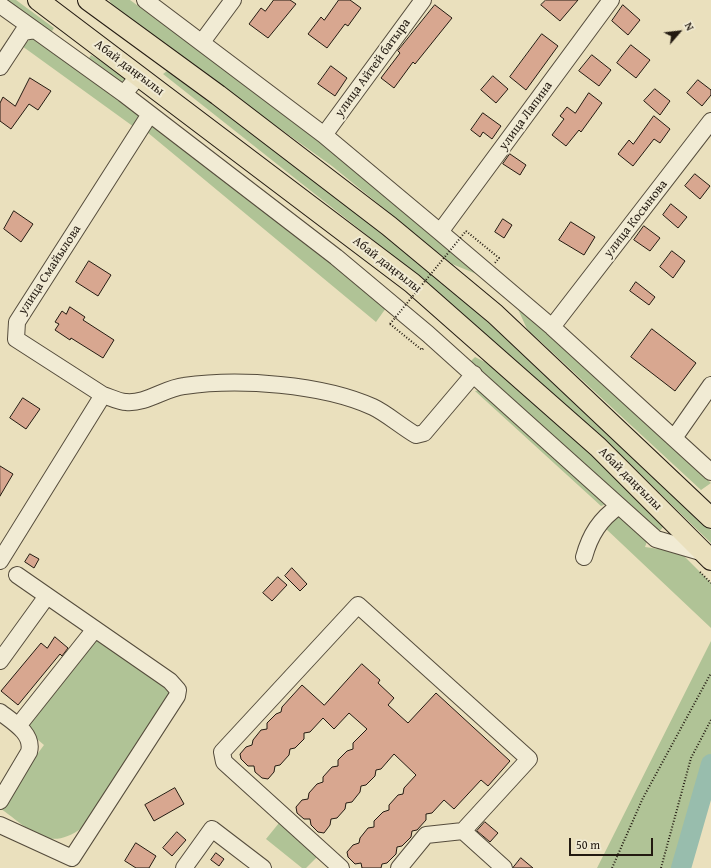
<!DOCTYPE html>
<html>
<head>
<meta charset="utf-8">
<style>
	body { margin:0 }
	#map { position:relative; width:711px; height:868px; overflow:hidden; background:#eae0bd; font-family:"Gentium Book Plus",serif }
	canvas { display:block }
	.north { position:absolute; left:659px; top:12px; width:40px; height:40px; -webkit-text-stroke:3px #f1ebd4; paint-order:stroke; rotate:62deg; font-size:11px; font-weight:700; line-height:16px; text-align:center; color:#231a11 }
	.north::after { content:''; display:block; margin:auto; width:14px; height:18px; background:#231a11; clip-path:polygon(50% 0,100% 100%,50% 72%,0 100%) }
	.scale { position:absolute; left:569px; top:838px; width:84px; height:18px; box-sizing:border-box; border:2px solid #231a11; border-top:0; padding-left:5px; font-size:12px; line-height:14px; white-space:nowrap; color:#231a11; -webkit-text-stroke:3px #f1ebd4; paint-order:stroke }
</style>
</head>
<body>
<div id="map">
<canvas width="711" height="868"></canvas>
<div class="north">N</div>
<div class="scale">50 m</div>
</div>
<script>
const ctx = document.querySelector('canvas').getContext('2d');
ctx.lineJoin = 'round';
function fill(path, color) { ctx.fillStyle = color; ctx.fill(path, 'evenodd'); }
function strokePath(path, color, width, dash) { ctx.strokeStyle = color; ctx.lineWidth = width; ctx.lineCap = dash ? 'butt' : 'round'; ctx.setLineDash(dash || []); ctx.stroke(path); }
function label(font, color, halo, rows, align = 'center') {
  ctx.font = font + ' "Gentium Book Plus",serif'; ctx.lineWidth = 4; ctx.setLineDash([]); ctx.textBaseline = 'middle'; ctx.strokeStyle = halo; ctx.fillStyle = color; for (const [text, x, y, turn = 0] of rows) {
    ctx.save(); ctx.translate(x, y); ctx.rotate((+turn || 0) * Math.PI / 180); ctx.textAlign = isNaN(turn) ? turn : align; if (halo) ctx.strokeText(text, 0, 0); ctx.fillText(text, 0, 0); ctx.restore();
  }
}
fill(new Path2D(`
	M3 0H16L54 28 50 34Z
	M109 0H130L261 95 481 272 479 275 452 264 332 166 116 11Z
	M33 37 138 112V119L134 127 22 46Z
	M91 55 122 73 126 81 118 83 88 60Z
	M167 71 290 161 432 272 613 435 711 530V543L606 441 425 281 163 74Z
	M157 119 386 308 376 322 147 132Z
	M517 307C587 359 648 423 711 483L701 490 527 329Z
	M475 357 501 370 664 522 663 527 659 532 652 531 471 361Z
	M489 388 614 501 601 506 475 391Z
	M628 513 650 533 645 547 680 552 711 583V628L604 527 612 516Z
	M98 638 170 689 172 694 83 827C48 854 30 829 1 809V803L44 745 30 733 27 727 29 719Z
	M711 641V773L683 868H597Z
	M279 823 318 856 306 868H302L266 839Z`), '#b0c396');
strokePath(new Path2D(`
	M681 868 711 764`), '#98bdad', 20);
const building = new Path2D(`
	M274 0H290L296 4 268 38 249 24 261 8 265 11Z
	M339 0H350L361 8 348 26 345 24 327 48 308 34 321 17 324 20Z
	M546 0H578L560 21 541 5Z
	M435 5 452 18 415 64 413 62 394 88 381 78 400 53 398 51Z
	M623 5 640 20 628 35 612 21Z
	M542 34 558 46 526 90 510 77Z
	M631 45 650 60 636 78 617 63Z
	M592 55 611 70 599 86 579 71Z
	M331 66 347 78 335 96 318 84Z
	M493 76 508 89 496 103 481 90Z
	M30 78 51 91 38 110 29 104 11 129 0 121V103L3 97 15 106Z
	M698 80 711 90V95L702 106 687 93Z
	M655 89 670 101 660 115 644 101Z
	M589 93 602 103 581 132 579 130 566 146 552 135 564 119 560 116 567 107 575 113Z
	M483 113 501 126 492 139 483 132 480 137 471 130Z
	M654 116 670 129 660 143 654 139 633 166 618 154 629 140 633 144Z
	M510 154 526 165 520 175 503 164Z
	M695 174 710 186 700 199 685 186Z
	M671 204 687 217 678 228 663 215Z
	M14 211 33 224 21 242 4 229Z
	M503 219 512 225 504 238 495 232Z
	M571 222 595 237 584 255 559 240Z
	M644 226 660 238 650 251 634 240Z
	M672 251 685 261 673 278 660 267Z
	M89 261 111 275 98 296 76 282Z
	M636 282 655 297 649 305 630 291Z
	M70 307 85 317 83 320 114 340 103 358 71 338 70 340 55 330 59 324 55 322 62 311 66 314Z
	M652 329 696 363 675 391 631 357Z
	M23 398 40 409 26 429 10 418Z
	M0 466 13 474 0 496Z
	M30 554 39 559 34 568 25 562Z
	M292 568 307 584 300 591 285 576Z
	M278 577 287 585 272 601 263 593Z
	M55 637 68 648 62 656 60 654 18 705 1 691 41 643 47 648Z
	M362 664 380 680 378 683 394 698 388 705 408 723 436 693 510 761 488 786 481 780 454 809 444 800 432 813 426 814V820L417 830 412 831 411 837 402 846 397 847 396 854 387 863 382 864 381 868H362L361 863 355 864 348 857 347 852 353 845 359 843 360 838 368 828 374 827V821L383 812 389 810V805L398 795 403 794 404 788 416 775 394 754 381 769 376 770 375 776 366 785 361 786 360 792 352 802 346 803 345 809 337 818 331 819 330 825 324 833 318 832 311 825 310 819H304L297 813 296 807 302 800 308 799 309 793 317 784 323 782V777L332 767 338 766V760L347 751 353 749V743L367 729 349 713 334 729 323 718 310 732 304 733V739L295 748 290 749 289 755 280 765 275 766 274 772 268 779 262 778 255 772 254 766H248L241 759 240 754 246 747 252 745 253 740 261 730 267 729V723L276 714 281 712 282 707 302 685 324 705Z
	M175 788 184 804 154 821 145 805Z
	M485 822 498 833 490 842 477 831Z
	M177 832 186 840 172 856 163 848Z
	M136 843 156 856 149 868H136L125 861Z
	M216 853 224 859 219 866 211 860Z
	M521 858 533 868H513Z`);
fill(building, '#d8a790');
strokePath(building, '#231a11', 1);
const minor = new Path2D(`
	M145 0 324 135 440 232 552 327 711 472
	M0 5 35 30
	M202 42 233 0
	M0 67 23 32 35 30 124 94 139 75
	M124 94 336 257 428 334 656 539 704 553
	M324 135 423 0
	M440 232 611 0
	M552 327 711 121
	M103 395C110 397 119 402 126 402 146 404 165 388 184 386 239 378 322 384 373 407 386 413 402 427 416 435L424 433 474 374
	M674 438 711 385
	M584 557C590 535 600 519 619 506
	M0 561 103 395 16 339 17 322 150 114
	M0 661 47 596
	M0 712C13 722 34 734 29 752L0 801
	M18 726 95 629
	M0 825 72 858 177 696 178 690 170 681 17 575
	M184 868 212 829 263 868
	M341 868 224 762 222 752 358 605 529 759 463 831 504 868
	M399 868 426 835 463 831`);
const major = new Path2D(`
	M38 0 412 283 598 447 711 560
	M88 0 218 95 389 226 495 314 711 518`);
strokePath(minor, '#554c3c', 18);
strokePath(major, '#231a11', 22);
strokePath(new Path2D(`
	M466 231 499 258 495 263
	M390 324 422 350 424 347
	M700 572 711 583
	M612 868 643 798 711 673
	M661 868 691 758 711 720`), '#231a11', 2, [1, 2]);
strokePath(minor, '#f1ebd4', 16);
strokePath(major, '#eae0bd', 20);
strokePath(new Path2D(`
	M390 324 466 231`), '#231a11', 2, [1, 2]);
label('13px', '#231a11', '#f1ebd4', [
	["Абай даңғылы",129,68,37],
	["улица Айтей батыра",373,68,-54],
	["улица Лапина",526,116,-54],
	["улица Косынова",636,219,-52],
	["Абай даңғылы",387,265,38],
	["улица Смайылова",50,270,-57],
	["Абай даңғылы",630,479,45]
]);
</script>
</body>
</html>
